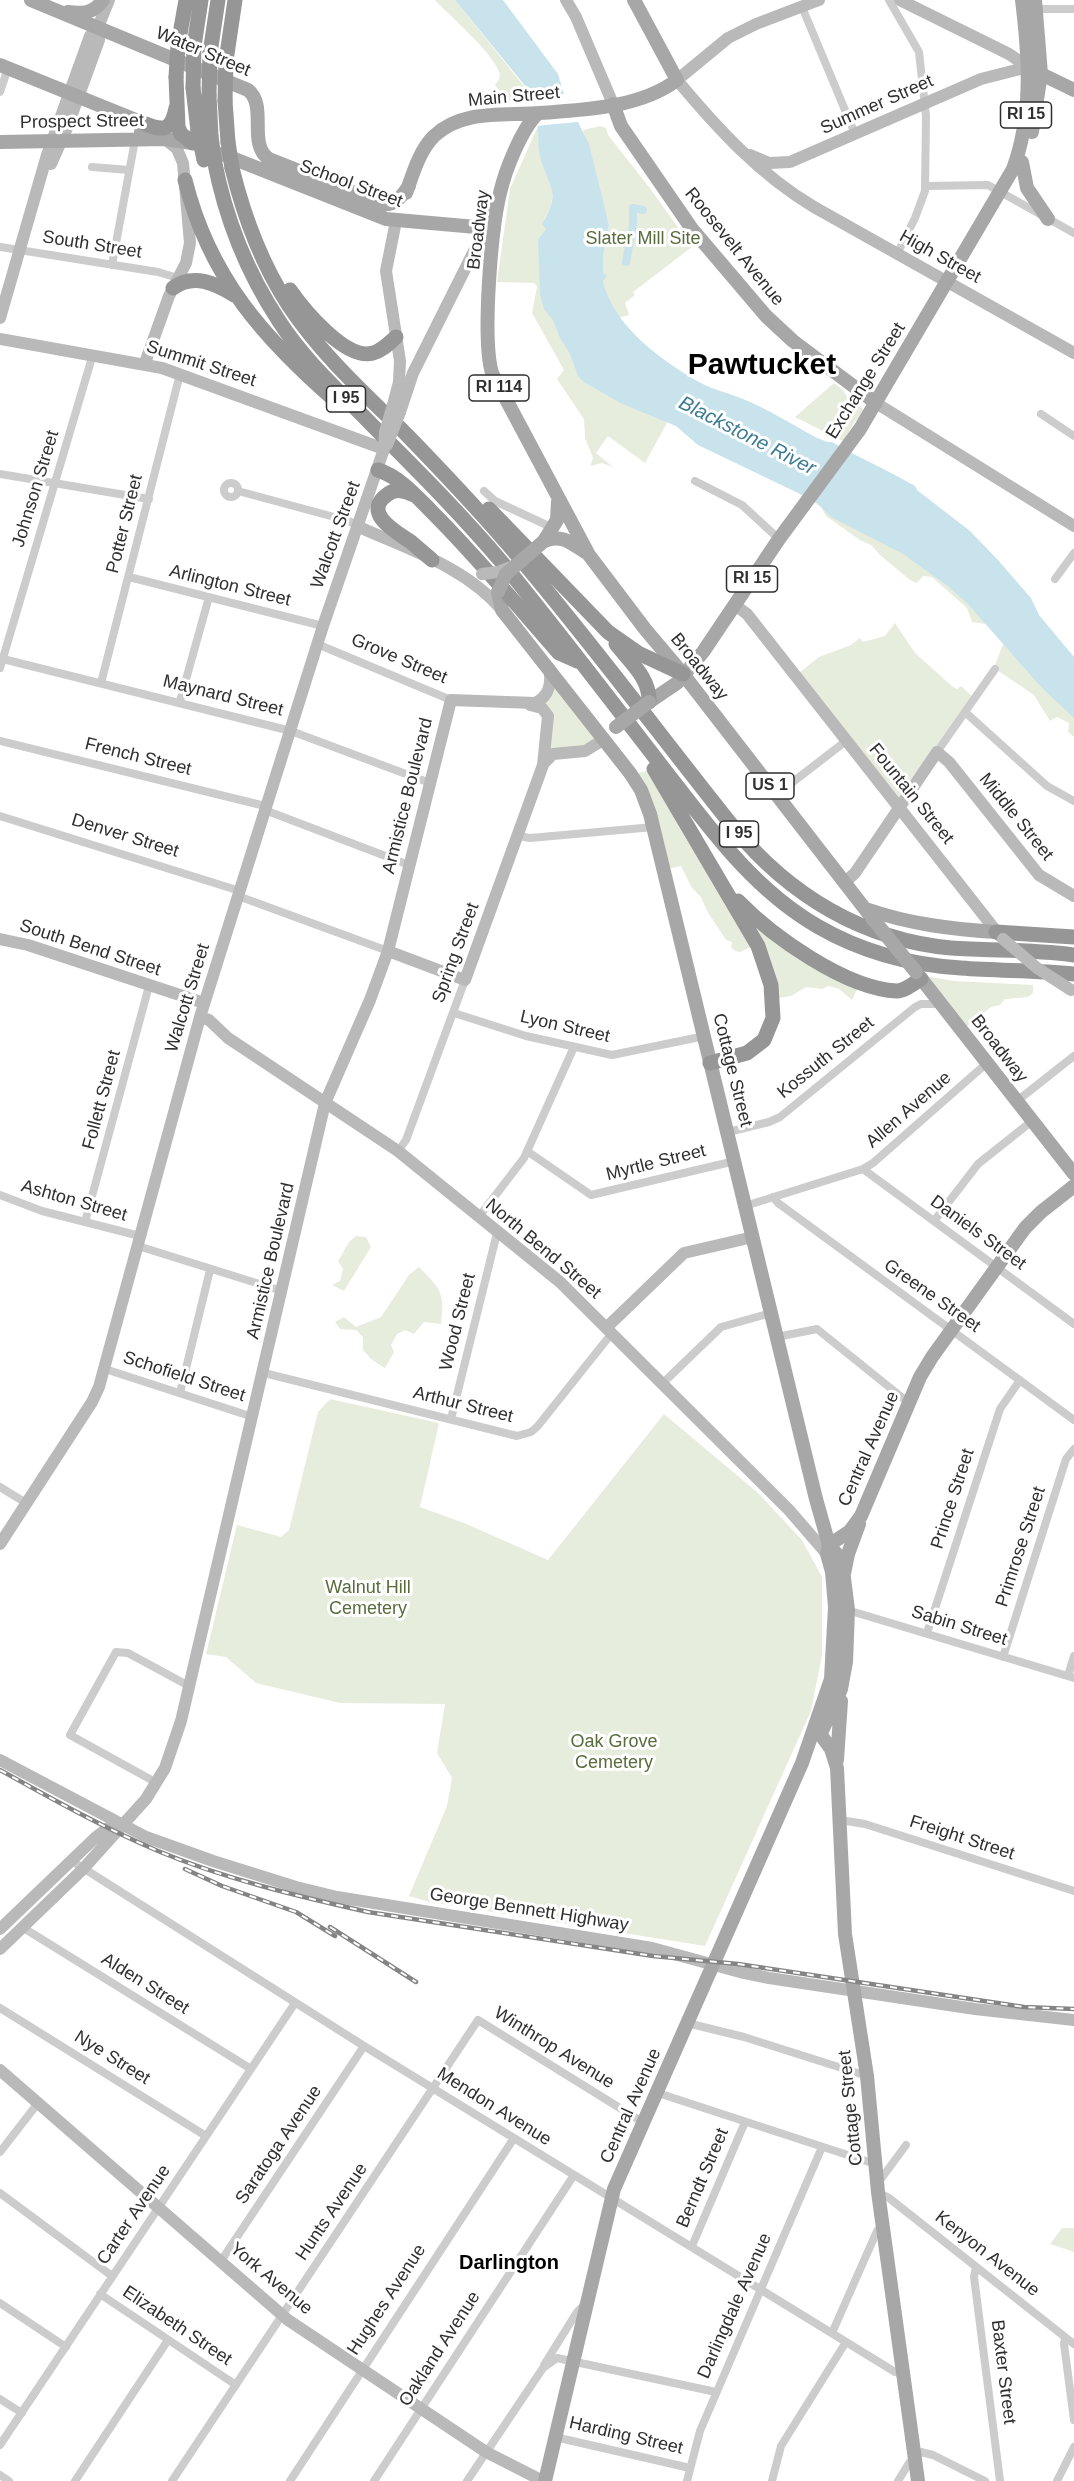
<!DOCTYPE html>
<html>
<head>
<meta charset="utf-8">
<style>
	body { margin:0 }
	canvas { display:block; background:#fff }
</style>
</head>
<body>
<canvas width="1074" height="2481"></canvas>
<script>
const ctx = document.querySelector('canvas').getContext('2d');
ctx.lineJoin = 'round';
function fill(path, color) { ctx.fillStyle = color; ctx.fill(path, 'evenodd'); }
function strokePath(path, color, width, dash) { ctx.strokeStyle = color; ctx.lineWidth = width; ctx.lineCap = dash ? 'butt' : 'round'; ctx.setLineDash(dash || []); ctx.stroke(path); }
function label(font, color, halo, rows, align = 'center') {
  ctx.font = font + ' Helvetica,sans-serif'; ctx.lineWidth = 6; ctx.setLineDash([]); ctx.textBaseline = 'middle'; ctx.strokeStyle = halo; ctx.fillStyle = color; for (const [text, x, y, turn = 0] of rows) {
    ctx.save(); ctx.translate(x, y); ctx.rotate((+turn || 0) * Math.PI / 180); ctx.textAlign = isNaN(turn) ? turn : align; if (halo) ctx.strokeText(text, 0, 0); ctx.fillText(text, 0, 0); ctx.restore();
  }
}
fill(new Path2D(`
	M435 0H455L531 95 508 101 495 85C498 81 501 78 499 72 493 53 450 16 435 0Z
	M538 126 539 147 553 190 551 207 544 220 546 229 538 239 667 423 645 463 608 436 596 453 613 467 602 463 590 466 593 458 585 438 584 419 557 379 564 370 532 313 537 286 534 283 497 282 510 189Z
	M600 126 606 128 608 135 649 187 692 247 633 292 635 295 625 303 629 315 618 318 608 300 603 281V257L609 225 583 130Z
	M834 383 843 390 850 402 857 403 863 409 859 419 855 421 843 441 795 417Z
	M807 498 944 573 985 619V624L972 622 967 608 932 577 923 576 917 583 910 580 880 555 871 545 860 540 826 516 821 507Z
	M895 623 915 653 953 687 957 689 961 686 973 697 898 805 795 676 819 657 851 645 860 638 863 642 885 636Z
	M1003 644 1074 704V737L1068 732 1069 723 1057 717 1050 721 1034 695 994 668Z
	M549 674 600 741 544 757 543 696Z
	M646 771 683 827 724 898 861 981 852 1000 839 989 828 986 822 989 806 987 791 996 772 999 753 946 740 952 735 951 731 947 732 942 726 940 707 911 701 897 692 888 681 866 661 870 654 843 630 775Z
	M919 975 954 981 1033 985V993L1028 997 1005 999 1000 1005 991 1007 962 1030Z
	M356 1236 366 1237 371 1247 344 1291 332 1285 340 1281 343 1269 338 1261 349 1242Z
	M419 1267C441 1290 445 1292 441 1324L424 1322 414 1334 405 1330 397 1334 391 1345 394 1352 385 1368 371 1359 363 1350V1337L356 1330 340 1329 335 1322 344 1317 356 1327 381 1317 409 1275Z
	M330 1399 439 1423 420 1507 464 1523 548 1560 664 1414 757 1492 802 1540 822 1577V1655L811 1711 705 1946 430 1902 409 1896 447 1806 452 1778 437 1753 445 1704 340 1703 256 1683 226 1657 206 1654 237 1525 281 1537 289 1530 318 1412Z
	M1062 2228H1074V2252L1050 2244Z`), '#e7eddd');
fill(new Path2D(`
	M455 0H503L558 74 566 101 576 100 578 122 589 144 609 225 603 257V273L607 276 603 281C613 326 662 361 699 382 713 390 729 393 743 399 768 409 793 425 817 438L828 442H832C859 458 888 470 915 486L917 490 970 531 998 560 1031 598 1039 615 1074 657V718L1041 687 967 603 949 587 903 554 831 517 818 504 798 493 698 445 676 426 620 403 584 382 578 376 570 354 560 338 553 320 544 309 540 295 538 239 546 229 542 224C561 192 550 190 541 160 538 150 538 137 538 126L545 125 544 117 537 118 535 98Z`), '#c9e3ec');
fill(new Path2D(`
	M564 94 567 101 576 100 578 122 545 125 544 117 537 118 535 98Z`), '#fff');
strokePath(new Path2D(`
	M601 230 617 241
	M626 262 633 225V208L643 210`), '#c9e3ec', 8);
strokePath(new Path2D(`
	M889 0 919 52 926 116 925 191 915 218 897 254
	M802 7 855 134
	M1036 9H1074
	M0 92 8 68
	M92 167 129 170
	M926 186 988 185 1074 233
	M0 247 158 272 178 278
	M112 265 135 140
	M1041 414 1074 436
	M0 474 149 499
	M695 481 742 505 779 539
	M224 490a7 7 0 1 1 14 0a7 7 0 1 1-14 0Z
	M238 491 349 521 359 527
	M484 491 495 501 553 528
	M129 577 323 626
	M1055 579 1074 553
	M317 644 451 700
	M3 659 291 731 430 783
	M0 668 93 354
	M101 683 180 374
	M180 701 209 597
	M965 712 1047 786 1074 801
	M0 741 261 805 270 812 409 865
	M937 752 995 669
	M776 795 846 741
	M0 816 240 891
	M519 836 530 838 654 827
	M238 896 388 951
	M454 1013 526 1036 612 1055 705 1036
	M1017 1101 1074 1056
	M728 1132 769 1122 780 1117 915 1007 921 1004H940
	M398 1151 406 1140 465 980
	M527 1151 591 1195 735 1161
	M863 1169 1074 1324
	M0 1195 42 1211 140 1236
	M773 1197 778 1203 1074 1420
	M745 1206 863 1169 873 1163 987 1063
	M478 1218 524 1158 574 1047
	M934 1221 978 1164 1032 1121
	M85 1222 149 986
	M138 1246 282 1291
	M777 1337 817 1329 909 1403
	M105 1369 253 1417
	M264 1373 517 1436 531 1432 537 1427 612 1333
	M663 1383 721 1327 771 1313
	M180 1393 210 1270
	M451 1419 497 1233
	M0 1487 26 1503
	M844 1609 1074 1678
	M927 1633 1000 1409 1020 1380
	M1003 1657 1066 1459 1074 1449
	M1068 1676 1074 1656
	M157 1783 70 1735 116 1652 128 1653 189 1686
	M840 1820 865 1824 1074 1891
	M72 1861 364 2046 895 2372 902 2374
	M22 1927 251 2069
	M0 2008 206 2136
	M687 2023 744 2037 867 2076
	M658 2093 869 2162H875
	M0 2152 38 2103
	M878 2183 906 2145
	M878 2192 889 2198 1074 2344
	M0 2193 112 2276
	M692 2246 745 2122
	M221 2261 364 2046
	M976 2267 974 2277 1000 2481
	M100 2294 236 2385
	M0 2303 66 2347
	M832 2333 877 2231 883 2225
	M1065 2338 1064 2344 1074 2420
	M544 2365 577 2312 585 2304
	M0 2399 22 2413
	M555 2437 690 2468
	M0 2445 295 2003
	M0 2475 9 2481
	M75 2481 168 2340
	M172 2481 478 2020 644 2123
	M290 2481 514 2138
	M374 2481 574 2175
	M467 2481 543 2368 557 2358 716 2392
	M687 2481 700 2431 822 2147
	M772 2481 781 2446 846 2342
	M898 2481 909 2463 921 2452 933 2455 985 2481
	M1057 2481 1074 2447`), '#ccc', 8);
strokePath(new Path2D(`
	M566 0 576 17 613 104
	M819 0 756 24 728 38 677 80C717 128 760 175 814 207L1074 353
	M900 0 1009 54 1028 67
	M750 155 769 163 790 162 981 79 1028 67
	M51 164 67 128 99 40 98 27
	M0 318 47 155 90 36 98 27 109 0
	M0 339 162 368 384 449 323 626 200 1017 99 1387 92 1402 0 1544
	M145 363 169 296 186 263 190 243 183 163 177 149 165 139
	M876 403 1074 526
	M393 405 399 382 400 361 386 271 396 221
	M400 412 413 373 474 251 495 229
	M359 527C408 549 466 567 502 610
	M735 605 747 614 1000 936
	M543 764 553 754 585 751 603 740
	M845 882 855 873 937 752 949 762 1039 875 1074 896
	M0 939 28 945 204 1003
	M388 951 465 980 543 765 548 716 542 708 530 705
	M200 1017 209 1020 228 1038 398 1151 560 1282 789 1510 827 1554
	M606 1328 684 1253 753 1237
	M0 1760 146 1837 213 1861 296 1887 337 1897 652 1948 740 1972 769 1978 975 2009 1074 2020
	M0 1929 96 1837 108 1828 122 1824
	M0 1949 83 1869 146 1799 165 1768 181 1721 325 1103 370 1000 388 951 451 700 535 703C549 697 552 683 549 668
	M0 2070 288 2320 486 2452 543 2481`), '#b9b9b9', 12);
strokePath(new Path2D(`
	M31 0 248 90C268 106 247 144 269 159L382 204C395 206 402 196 409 186
	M68 12C84 14 94 13 103 0
	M0 65 143 123 141 132
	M1035 71 1074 90
	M613 104 621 126 692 229 766 316 793 341 876 403
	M537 114C521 130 505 171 500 193 491 230 482 339 492 373L589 555 645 629 683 674 872 918
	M1032 132 1041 74 1035 0
	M0 142 165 139 192 143
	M222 154 386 219 476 227 487 220 494 204
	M1022 162 1027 188 1048 219
	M406 193C413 174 419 151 434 136 463 109 504 116 540 113 583 110 640 108 677 80L634 0
	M544 541C561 534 570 542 585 552
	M544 541 557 520 558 502
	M498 592 502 610 630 773 641 790 650 814 816 1499 829 1545 836 1553 844 1578 848 1610 846 1662 841 1689 821 1733
	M649 702 677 683 703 652 779 539 860 429 1013 169C1033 115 1029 57 1022 0
	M866 909C909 924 951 929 996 932
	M916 972 1074 1174
	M844 1574 848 1554 859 1524
	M815 1727 831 1749 837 1768 845 1934 867 2076 878 2192 918 2481
	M837 1760 841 1701
	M545 2481 614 2189 802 1763 831 1679 835 1607 832 1572 827 1554 829 1545 850 1531 861 1516 920 1377 932 1357 1025 1228 1041 1212 1074 1186`), '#a7a7a7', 14);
strokePath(new Path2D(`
	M178 45 186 0
	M194 46 201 0
	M210 53 218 0
	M226 61 235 0
	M176 77 178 127 181 134 193 143
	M193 88 198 131
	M209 95 211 136
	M225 101 228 142
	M143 123C163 131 171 132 176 108
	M214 159C225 217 246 271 279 321 304 360 339 391 371 424 417 470 463 516 505 566 558 631 609 698 660 764 707 824 750 887 817 926 860 951 911 965 961 968 999 971 1036 970 1074 974
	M232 168C244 217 261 263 289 306 321 354 364 393 405 433 440 469 474 505 507 543 586 635 658 733 734 828 789 895 863 940 951 948 992 951 1033 949 1074 955
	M185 180C209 277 264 339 338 403
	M173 288C193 273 215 283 234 295
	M290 290C304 310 346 361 373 353 382 351 389 343 396 337
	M378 470C400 477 416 496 432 512 477 557 517 605 559 653L577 661
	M414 495C405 491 397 488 388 494 360 513 398 533 411 542 418 548 425 554 432 560
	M489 509 608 632 638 653 683 674
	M616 644C630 662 650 678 649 702
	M654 769 758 946 771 985 773 1018 764 1040 747 1053 710 1063
	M738 901C772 936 846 989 897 991 905 991 914 983 921 979
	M996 932 1074 937`), '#969696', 15);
const rail = new Path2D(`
	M0 1770C52 1799 104 1828 158 1851 225 1879 297 1896 368 1912L653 1956 738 1964 1024 2007 1074 2009
	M185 1869 222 1886 296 1912 335 1936
	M330 1927 416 1982`);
strokePath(rail, '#848484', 4.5);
strokePath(rail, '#fff', 2, [7]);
strokePath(new Path2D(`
	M387 445 400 412
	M384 449 385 432 393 405
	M482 574 498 572 513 566
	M1003 939 1037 968 1071 990`), '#b9b9b9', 12);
strokePath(new Path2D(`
	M498 592 506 574 544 541
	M616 727 649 702
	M872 918 916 972`), '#a7a7a7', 14);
strokePath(new Path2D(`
	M176 77 178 45
	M193 88 194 46
	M209 95 210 53
	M225 101 226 61
	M198 131 204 160
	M211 136 214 159
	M228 142 232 168`), '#969696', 15);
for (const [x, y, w] of [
	[1026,115,51],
	[499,388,60],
	[346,399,39],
	[752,579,51],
	[770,786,48],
	[739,834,39]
]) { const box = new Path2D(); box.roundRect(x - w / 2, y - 13, w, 26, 4.5); ctx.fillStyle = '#fff'; ctx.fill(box); strokePath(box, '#2f2f2f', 1.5); }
label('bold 16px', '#2f2f2f', null, [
	["RI 15",1026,115],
	["RI 114",499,388],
	["I 95",346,399],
	["RI 15",752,579],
	["US 1",770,786],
	["I 95",739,834]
]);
label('18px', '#2f2f2f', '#fff', [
	["Water Street",203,52,23],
	["Main Street",514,97,-5],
	["Summer Street",877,105,-24],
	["Prospect Street",82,122,-1],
	["School Street",351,184,20],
	["Broadway",479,230,-83],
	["South Street",92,245,9],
	["Roosevelt Avenue",734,247,51],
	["High Street",940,257,29],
	["Summit Street",201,364,18],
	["Exchange Street",866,381,-58],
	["Johnson Street",36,489,-73],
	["Potter Street",125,524,-76],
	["Walcott Street",336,535,-70],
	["Arlington Street",230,586,14],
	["Grove Street",399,659,23],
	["Broadway",699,667,51],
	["Maynard Street",223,696,14],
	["French Street",138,757,14],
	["Fountain Street",911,794,51],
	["Armistice Boulevard",408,796,-76],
	["Middle Street",1016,817,51],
	["Denver Street",125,836,17],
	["South Bend Street",90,948,18],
	["Spring Street",456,953,-70],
	["Walcott Street",188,998,-73],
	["Lyon Street",565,1027,13],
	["Broadway",999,1049,52],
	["Kossuth Street",826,1058,-39],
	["Cottage Street",732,1070,76],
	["Follett Street",102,1100,-75],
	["Allen Avenue",909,1110,-41],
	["Myrtle Street",656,1163,-14],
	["Ashton Street",74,1201,16],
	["Daniels Street",978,1233,36],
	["North Bend Street",543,1249,40],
	["Armistice Boulevard",271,1261,-77],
	["Greene Street",932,1296,35],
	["Wood Street",458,1322,-76],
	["Schofield Street",184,1377,18],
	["Arthur Street",463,1405,14],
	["Central Avenue",869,1449,-66],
	["Prince Street",953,1499,-72],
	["Primrose Street",1021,1547,-72],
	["Sabin Street",959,1626,17],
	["Freight Street",962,1838,18],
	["George Bennett Highway",529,1910,9],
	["Alden Street",145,1984,32],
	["Winthrop Avenue",554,2048,32],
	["Nye Street",112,2058,32],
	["Central Avenue",631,2106,-66],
	["Mendon Avenue",494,2107,32],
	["Cottage Street",851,2108,-96],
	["Saratoga Avenue",279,2145,-56],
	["Berndt Street",703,2178,-67],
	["Hunts Avenue",332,2212,-56],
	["Carter Avenue",134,2215,-56],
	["Kenyon Avenue",987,2254,38],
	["York Avenue",271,2279,40],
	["Hughes Avenue",387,2300,-57],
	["Darlingdale Avenue",735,2306,-66],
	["Elizabeth Street",177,2326,34],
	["Oakland Avenue",440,2349,-57],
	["Baxter Street",1003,2372,83],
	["Harding Street",626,2436,13]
]);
label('18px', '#586c3c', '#fff', [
	["Slater Mill Site",643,239],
	["Walnut Hill",368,1588],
	["Cemetery",368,1609],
	["Oak Grove",614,1742],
	["Cemetery",614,1763]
]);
label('italic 20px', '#3c7c93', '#fff', [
	["Blackstone River",747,436,27]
]);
label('bold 20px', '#000', '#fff', [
	["Darlington",509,2263]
]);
label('bold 30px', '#000', '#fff', [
	["Pawtucket",762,366]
]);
</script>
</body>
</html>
